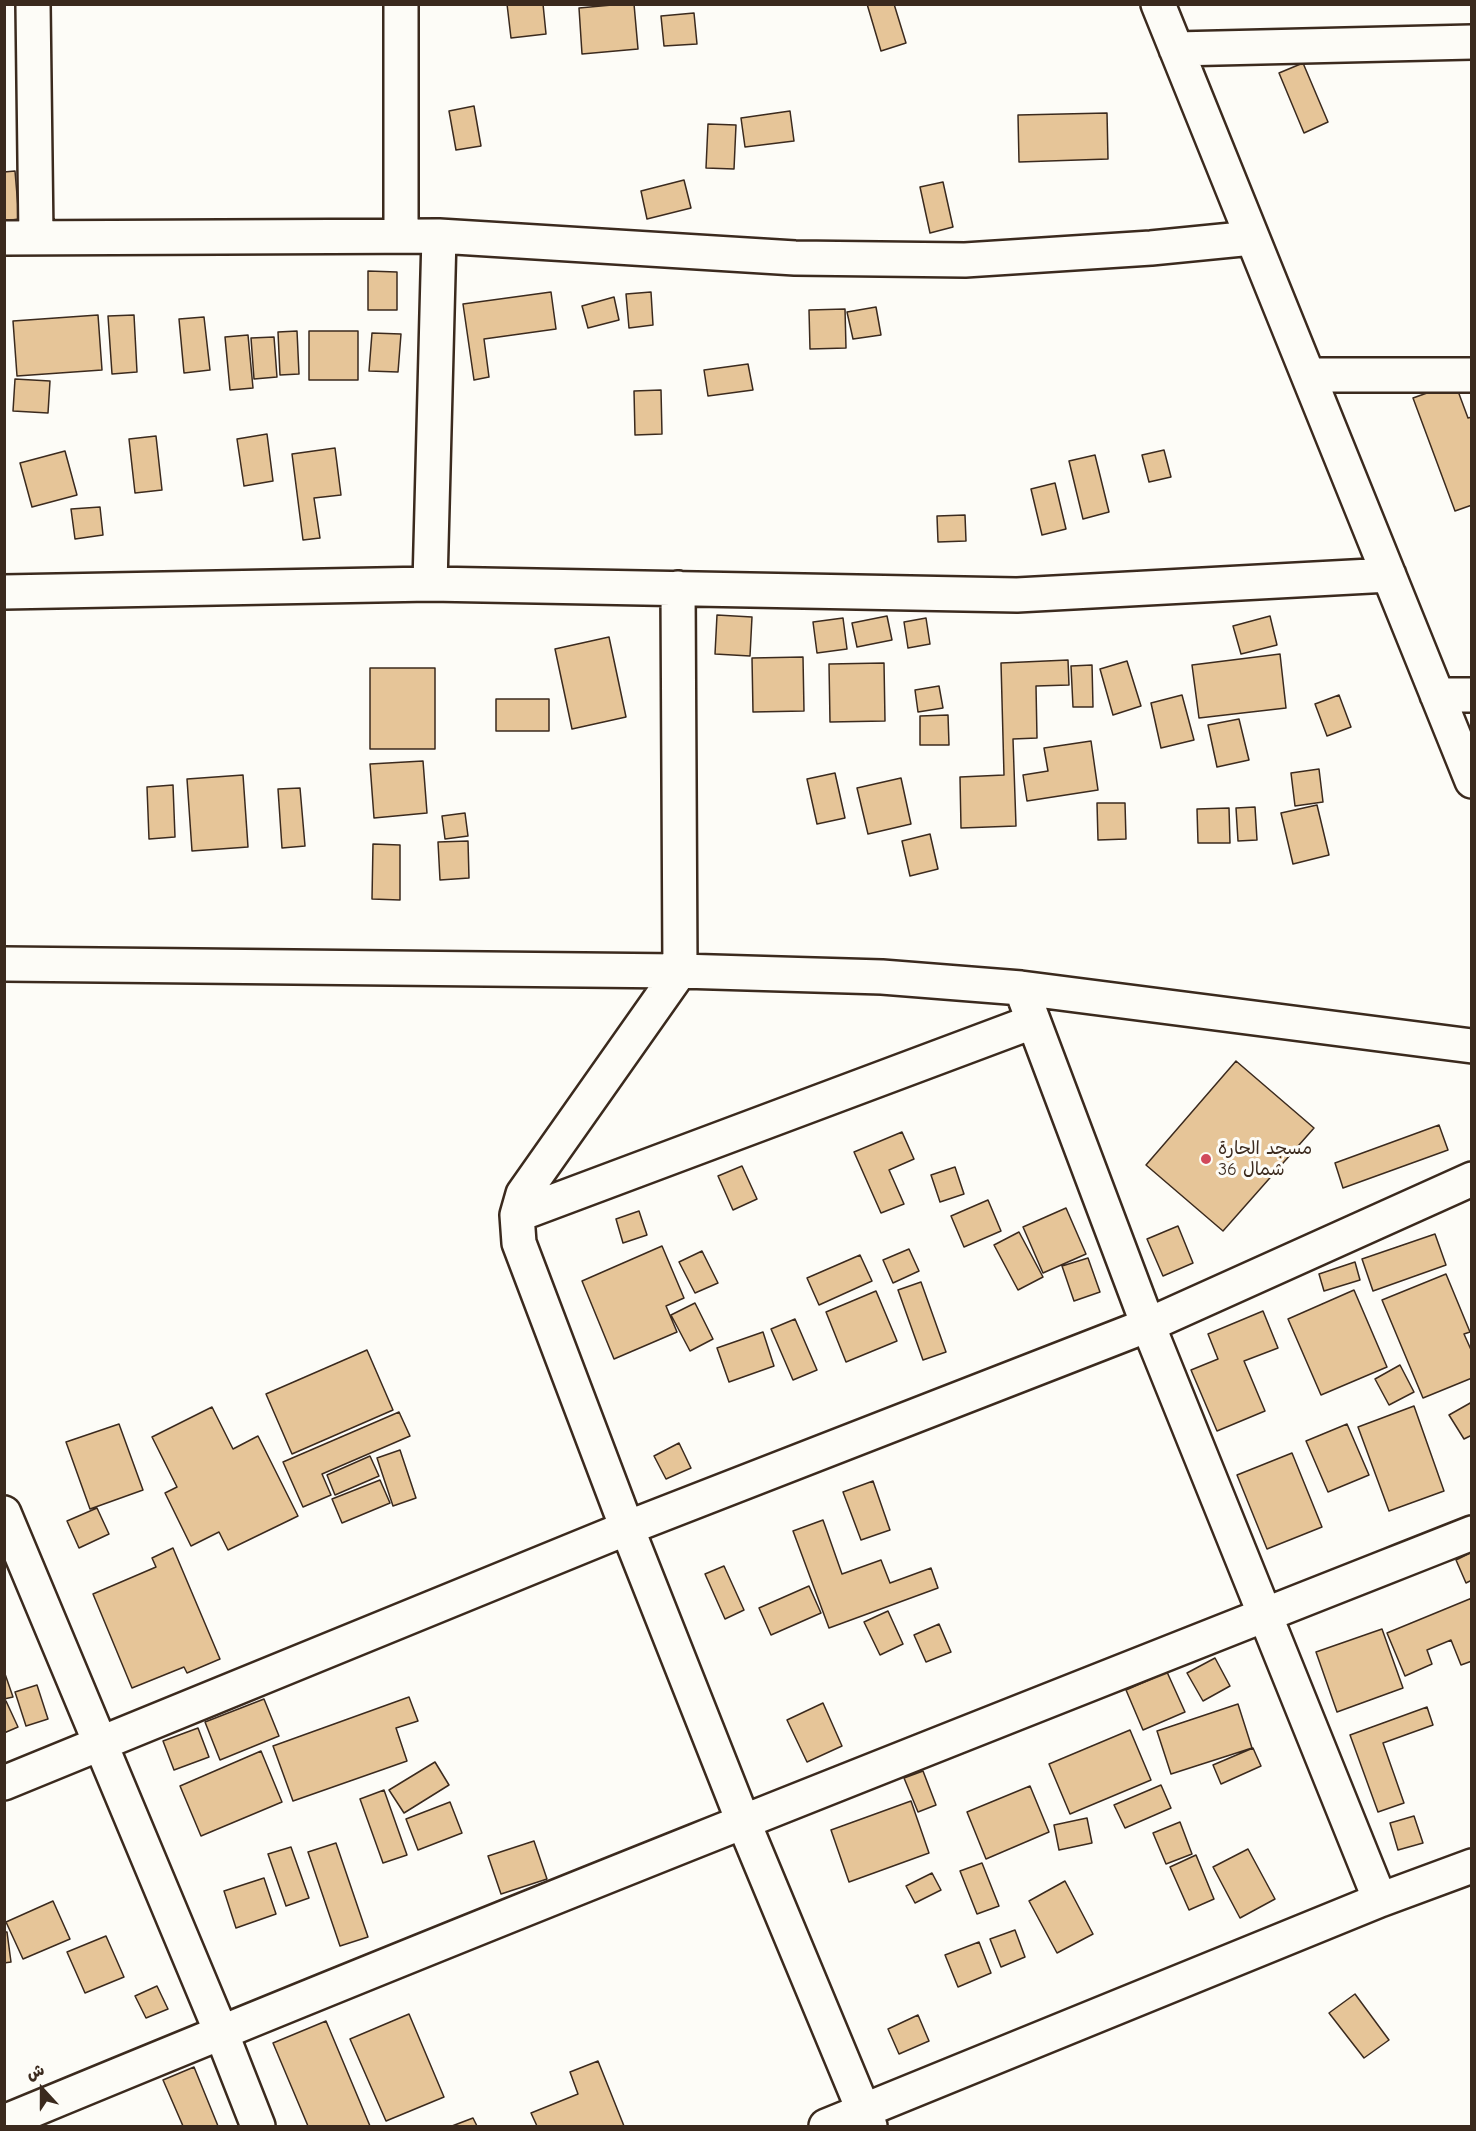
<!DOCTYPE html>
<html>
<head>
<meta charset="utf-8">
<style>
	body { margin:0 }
	#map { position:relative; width:1476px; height:2131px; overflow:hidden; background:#fdfcf7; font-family:"Comic Neue","Playpen Sans Arabic",sans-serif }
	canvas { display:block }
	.frame { position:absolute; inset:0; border:6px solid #3b2a1e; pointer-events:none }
	.north { position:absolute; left:12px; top:2059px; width:60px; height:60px; -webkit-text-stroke:4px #fdfcf7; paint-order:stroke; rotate:339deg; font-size:16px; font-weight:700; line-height:24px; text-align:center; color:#3b2a1e }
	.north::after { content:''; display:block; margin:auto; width:21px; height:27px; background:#3b2a1e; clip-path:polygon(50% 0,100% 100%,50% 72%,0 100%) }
</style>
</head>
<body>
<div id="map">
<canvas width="1476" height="2131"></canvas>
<div class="frame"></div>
<div class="north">ش</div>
</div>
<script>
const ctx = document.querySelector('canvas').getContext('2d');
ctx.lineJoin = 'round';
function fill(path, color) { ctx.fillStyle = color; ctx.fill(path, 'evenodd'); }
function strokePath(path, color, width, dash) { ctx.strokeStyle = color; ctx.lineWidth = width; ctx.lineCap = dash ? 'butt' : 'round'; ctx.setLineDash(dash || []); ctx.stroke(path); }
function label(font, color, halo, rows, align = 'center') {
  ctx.font = font + ' "Comic Neue","Playpen Sans Arabic",sans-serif'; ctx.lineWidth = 6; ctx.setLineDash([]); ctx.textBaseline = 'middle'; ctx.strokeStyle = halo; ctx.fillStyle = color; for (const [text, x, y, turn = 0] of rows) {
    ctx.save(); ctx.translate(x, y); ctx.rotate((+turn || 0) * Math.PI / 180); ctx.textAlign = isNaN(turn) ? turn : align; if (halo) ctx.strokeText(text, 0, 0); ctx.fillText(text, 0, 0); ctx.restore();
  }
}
const building = new Path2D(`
	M507 4H543L546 34 511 38Z
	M623 4H634L638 49 582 54 579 8Z
	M867 4H894L906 43 881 51Z
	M694 13 697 44 664 46 661 16Z
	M1303 63 1328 122 1304 133 1279 73Z
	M474 106 481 146 456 150 449 111Z
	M790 111 794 141 745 147 741 118Z
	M1107 113 1108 159 1019 162 1018 115Z
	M708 124 736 125 734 169 706 168Z
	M15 171 19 219 4 221V172Z
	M684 180 691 208 647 219 641 191Z
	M943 182 953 227 930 233 920 187Z
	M368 271 397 272V310H368Z
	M551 292 556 329 484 339 489 377 474 380 463 304Z
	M651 292 653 325 629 328 626 294Z
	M614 297 619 320 588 328 582 306Z
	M876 307 881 335 853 339 847 312Z
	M845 309 846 348 810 349 809 310Z
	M98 315 102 370 17 376 13 321Z
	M134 315 137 372 112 374 108 316Z
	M204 317 210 370 184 373 179 319Z
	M297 331 299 374 280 375 278 332Z
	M309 331H358V380H309Z
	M372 333 401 334 398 372 369 371Z
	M248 335 253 388 230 390 225 337Z
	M274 337 277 377 254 379 251 338Z
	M748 364 753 390 708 396 704 370Z
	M15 379 50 381 48 413 13 411Z
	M1455 383 1468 418 1472 417V505L1455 511 1413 398Z
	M661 390 662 434 635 435 634 391Z
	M267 434 273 481 244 486 237 439Z
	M156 436 162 490 135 493 129 439Z
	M335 448 341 495 314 498 320 538 303 540 292 454Z
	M1164 450 1171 477 1149 482 1142 455Z
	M65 451 77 495 32 507 20 463Z
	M1095 455 1109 512 1083 519 1069 461Z
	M1055 483 1066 529 1042 535 1031 489Z
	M100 507 103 535 75 539 71 509Z
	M965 515 966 541 938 542 937 516Z
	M717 615 752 617 750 656 715 654Z
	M887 616 892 640 857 647 852 623Z
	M1270 616 1277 645 1241 654 1233 626Z
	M843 618 847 649 817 653 813 622Z
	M926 618 930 644 908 648 904 622Z
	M609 637 626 717 572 729 555 649Z
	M1280 654 1286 708 1199 718 1192 665Z
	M803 657 804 711 753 712 752 658Z
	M1068 660 1069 685 1036 686 1037 738 1013 739 1016 826 961 828 960 777 1004 775 1001 663Z
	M1127 661 1141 706 1113 715 1100 669Z
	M884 663 885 721 830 722 829 664Z
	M1092 665 1093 707H1073L1071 666Z
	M370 668H435V749H370Z
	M939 686 943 708 918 712 915 690Z
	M1182 695 1194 740 1161 748 1151 703Z
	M1339 695 1351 727 1327 736 1315 704Z
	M496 699H549V731H496Z
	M948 715 949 745H920V716Z
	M1239 719 1249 760 1217 767 1208 725Z
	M1091 741 1098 790 1027 801 1023 775 1048 771 1044 748Z
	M423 761 427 813 374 818 370 764Z
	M1319 769 1323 802 1295 806 1291 773Z
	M835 773 845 818 817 824 807 779Z
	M243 775 248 847 192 851 187 779Z
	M901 778 911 824 868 834 857 788Z
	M173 785 175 837 149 839 147 787Z
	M300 788 305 846 282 848 278 789Z
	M1097 803H1125L1126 839 1098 840Z
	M1317 805 1329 855 1293 864 1281 813Z
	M1255 807 1257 840 1238 841 1236 808Z
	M1229 808 1230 843H1198L1197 809Z
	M465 813 468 836 445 839 442 816Z
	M930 834 938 869 910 876 902 841Z
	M468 841 469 878 440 880 438 842Z
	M373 844 400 845V900L372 899Z
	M1236 1061 1314 1128 1223 1231 1146 1165Z
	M1439 1125 1448 1150 1343 1188 1335 1163Z
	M902 1132 914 1159 889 1170 904 1204 881 1213 854 1152Z
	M742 1166 757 1199 733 1210 718 1176Z
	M955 1167 964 1194 940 1202 931 1175Z
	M988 1200 1001 1231 964 1247 951 1216Z
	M1066 1208 1086 1254 1043 1273 1023 1227Z
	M639 1211 647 1235 623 1243 616 1219Z
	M1178 1226 1193 1263 1163 1276 1147 1239Z
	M1019 1232 1043 1277 1018 1290 994 1245Z
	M1435 1234 1446 1265 1373 1291 1362 1259Z
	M662 1246 684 1298 666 1306 677 1332 614 1359 582 1281Z
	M909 1249 919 1271 893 1283 883 1260Z
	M702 1251 718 1283 695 1293 679 1262Z
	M860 1255 872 1281 819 1305 807 1278Z
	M1088 1258 1100 1292 1074 1301 1062 1266Z
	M1355 1262 1360 1280 1324 1291 1319 1274Z
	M1446 1274 1470 1332 1464 1334 1472 1352V1378L1423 1398 1382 1300Z
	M921 1282 946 1352 923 1360 898 1290Z
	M1354 1290 1387 1367 1321 1395 1288 1319Z
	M876 1291 897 1341 846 1362 826 1312Z
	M695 1303 713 1339 690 1351 671 1315Z
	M1263 1311 1278 1348 1244 1361 1265 1411 1217 1431 1191 1370 1218 1359 1208 1334Z
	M795 1319 817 1370 793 1380 771 1329Z
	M763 1332 774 1366 729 1382 717 1348Z
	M367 1350 393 1410 292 1454 266 1394Z
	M1400 1365 1414 1392 1389 1405 1375 1379Z
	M1472 1402V1435L1464 1439 1449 1415Z
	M1414 1406 1444 1491 1389 1511 1358 1427Z
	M212 1407 233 1449 258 1436 298 1516 228 1550 219 1532 191 1546 165 1493 177 1487 152 1437Z
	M399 1412 410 1436 322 1474 331 1495 303 1507 283 1462Z
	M119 1424 143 1490 90 1509 66 1442Z
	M1347 1424 1369 1475 1328 1492 1306 1441Z
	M679 1443 691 1468 666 1479 654 1456Z
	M400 1450 416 1498 393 1506 377 1458Z
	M1292 1453 1322 1527 1267 1549 1237 1475Z
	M370 1456 379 1476 335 1495 327 1475Z
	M380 1480 390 1503 342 1523 332 1499Z
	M873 1481 890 1530 861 1540 843 1492Z
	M97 1508 109 1534 79 1548 67 1521Z
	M823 1520 842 1574 881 1560 890 1583 931 1568 938 1588 829 1628 793 1531Z
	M173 1548 220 1659 187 1673 184 1667 132 1688 93 1594 156 1567 152 1558Z
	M1472 1552V1580L1466 1583 1456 1560Z
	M724 1566 744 1610 725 1619 705 1574Z
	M809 1586 821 1613 771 1635 759 1608Z
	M1472 1598V1661L1461 1665 1451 1640 1427 1650 1432 1664 1405 1676 1387 1633Z
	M888 1611 903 1644 880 1655 864 1622Z
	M939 1624 951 1652 926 1662 914 1635Z
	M1382 1629 1403 1688 1337 1712 1316 1652Z
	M1215 1658 1230 1686 1203 1701 1187 1673Z
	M4 1671 13 1697 4 1699Z
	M1167 1672 1185 1712 1143 1730 1126 1690Z
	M37 1685 48 1719 26 1726 15 1692Z
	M409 1697 418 1721 396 1728 407 1761 293 1801 273 1746Z
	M264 1699 279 1736 220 1760 205 1722Z
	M4 1701H6L18 1727 4 1733Z
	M823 1703 842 1746 807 1762 787 1720Z
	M1238 1704 1252 1748 1171 1774 1157 1731Z
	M1427 1707 1433 1725 1383 1743 1404 1803 1378 1812 1350 1735Z
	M198 1728 209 1757 174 1770 163 1741Z
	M1130 1730 1151 1780 1070 1814 1049 1764Z
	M1253 1748 1261 1766 1221 1784 1213 1765Z
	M261 1751 282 1802 201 1836 180 1786Z
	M435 1762 449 1785 404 1813 389 1790Z
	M923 1771 936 1805 918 1812 904 1778Z
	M1161 1785 1171 1808 1125 1828 1114 1805Z
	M1030 1786 1049 1832 986 1859 967 1812Z
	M384 1790 407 1855 383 1863 360 1799Z
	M911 1801 929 1853 849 1882 831 1830Z
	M450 1802 462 1833 418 1850 406 1819Z
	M1414 1816 1423 1843 1398 1850 1390 1823Z
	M1087 1818 1092 1843 1059 1850 1054 1825Z
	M1180 1822 1192 1854 1166 1864 1153 1833Z
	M534 1841 547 1879 501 1894 488 1856Z
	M336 1843 368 1937 340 1946 308 1852Z
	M291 1847 309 1898 286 1906 268 1854Z
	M1248 1849 1275 1899 1240 1918 1213 1867Z
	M1196 1855 1214 1899 1189 1910 1170 1867Z
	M982 1863 999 1906 977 1914 960 1871Z
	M932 1873 941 1890 915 1903 906 1886Z
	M264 1878 276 1914 236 1928 224 1891Z
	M1065 1881 1093 1934 1057 1953 1029 1901Z
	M53 1901 70 1939 23 1959 6 1922Z
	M1015 1930 1025 1957 1001 1967 990 1939Z
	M4 1932H7L11 1962 4 1963Z
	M106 1936 124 1977 85 1993 67 1952Z
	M979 1942 991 1973 958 1987 945 1955Z
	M157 1986 168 2009 146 2018 135 1996Z
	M1355 1994 1389 2040 1364 2058 1329 2013Z
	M409 2014 444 2097 386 2121 350 2039Z
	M918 2015 929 2041 899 2054 888 2029Z
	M326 2021 370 2126H308L273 2043Z
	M598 2061 624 2126H537L531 2113 578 2094 570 2072Z
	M194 2067 218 2126H183L163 2080Z
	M473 2118 477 2126H452Z`);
fill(building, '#e6c598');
strokePath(building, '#3b2a1e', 1.5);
const minor = new Path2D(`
	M33 4 36 237
	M401 4V236
	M1158 4 1472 781
	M1176 49 1472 42
	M4 238 439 236 795 258 965 260 1151 248 1252 238
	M1308 375H1472
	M430 584 439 236
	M678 588 680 971 523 1194 517 1215 519 1243 627 1528 743 1821 870 2126
	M4 592 430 584 1017 595 1389 575
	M1437 695H1472
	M4 964 680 971 882 977 1021 988 1472 1046
	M1021 988 1148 1325 1380 1900
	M517 1215 1032 1022
	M4 1513 221 2032 258 2126
	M4 1783 627 1528 1148 1325 1472 1179
	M4 2122C491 1920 981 1727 1472 1533
	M826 2126 1380 1900 1472 1866`);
strokePath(minor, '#3b2a1e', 38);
strokePath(minor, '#fdfcf7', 33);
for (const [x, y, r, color] of [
	[1206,1159,6,"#d1495b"]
]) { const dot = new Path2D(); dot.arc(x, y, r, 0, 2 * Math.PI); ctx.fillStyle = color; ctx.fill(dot); strokePath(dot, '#fdfcf7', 2); }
label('18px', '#3b2a1e', '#fdfcf7', [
	["مسجد الحارة",1218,1149],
	["36 شمال",1218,1170]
], 'left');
</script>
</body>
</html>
